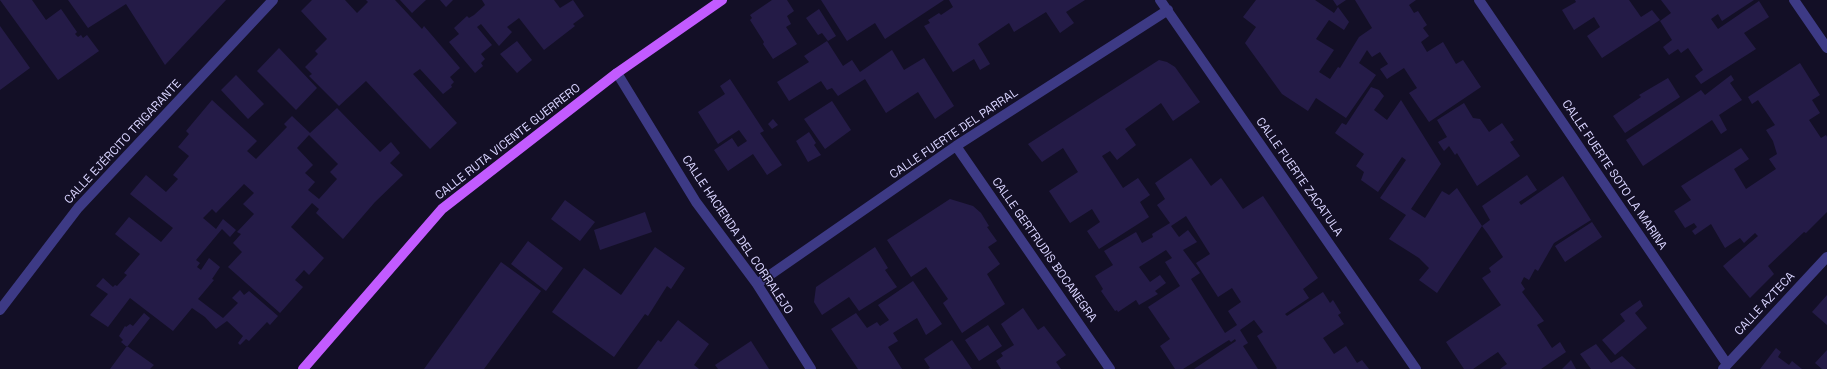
<!DOCTYPE html>
<html>
<head>
<meta charset="utf-8">
<style>
	body { margin:0 }
	canvas { display:block; background:#130f26 }
</style>
</head>
<body>
<canvas width="1827" height="369"></canvas>
<script>
const ctx = document.querySelector('canvas').getContext('2d');
ctx.lineJoin = 'round';
function fill(path, color) { ctx.fillStyle = color; ctx.fill(path, 'evenodd'); }
function strokePath(path, color, width, dash) { ctx.strokeStyle = color; ctx.lineWidth = width; ctx.lineCap = dash ? 'butt' : 'round'; ctx.setLineDash(dash || []); ctx.stroke(path); }
function label(font, color, halo, rows, align = 'center') {
  ctx.font = font + ' "Space Grotesk",sans-serif'; ctx.lineWidth = 3; ctx.setLineDash([]); ctx.textBaseline = 'middle'; ctx.strokeStyle = halo; ctx.fillStyle = color; for (const [text, x, y, turn = 0] of rows) {
    ctx.save(); ctx.translate(x, y); ctx.rotate((+turn || 0) * Math.PI / 180); ctx.textAlign = isNaN(turn) ? turn : align; if (halo) ctx.strokeText(text, 0, 0); ctx.fillText(text, 0, 0); ctx.restore();
  }
}
fill(new Path2D(`
	M0 0H32L46 20 61 9 77 32 75 34 78 37 81 35 83 38 87 35 99 51 58 80Z
	M68 0H226L165 65 126 4 88 28Z
	M312 0H345L357 13 368 2 366 0H395L422 29 424 26 460 68 450 77 454 82 451 85 452 87 443 94 420 69 413 74 457 123 430 149 366 81 339 106 309 76 312 74 305 67 318 54 315 51 327 39 301 11Z
	M400 0H426L412 13Z
	M440 0H453L446 7Z
	M482 0H554L560 8 573 0 584 16 573 24 575 26 544 50 519 18 507 27 512 32 499 46 481 24 477 27 492 45 481 54 485 59 481 63 483 66 475 73 449 42 459 34 454 28 467 16 469 18 474 15 485 5Z
	M772 0H787L794 11 787 16 791 24 786 27 797 44 773 59 763 44 764 42 750 20 752 18 750 15Z
	M821 0H944L885 39 875 23 847 41Z
	M949 0H1085L1066 12 1074 23 1060 33 1046 12 1014 32 1009 23 978 44 990 64 980 70 974 59 953 72 924 26 930 23 928 20 939 13 941 15 953 7Z
	M1256 0H1315L1334 13 1338 7 1349 22 1344 30 1329 20 1316 39 1334 50 1319 72 1330 79 1338 67 1340 68 1359 37 1372 28 1355 0H1416L1409 5 1414 13 1418 11 1427 25 1423 28 1429 36 1421 42 1427 52 1443 42 1456 64 1463 60 1481 87 1429 122 1409 93 1417 88 1404 68 1387 79 1380 69 1388 64 1380 52 1372 57 1367 50 1359 63 1376 75 1346 118 1316 98 1308 111 1282 94 1245 43 1256 27 1243 17Z
	M1333 0H1346L1337 6Z
	M1575 0H1629L1641 17 1652 10 1660 20 1602 58 1587 36 1600 27 1594 17 1574 30 1562 10 1576 2Z
	M1661 0H1754L1722 21 1718 14 1711 19 1718 29 1759 1 1769 17 1744 33 1756 49 1701 84 1695 76 1703 70 1688 48 1681 53 1678 49 1669 55 1663 47 1672 40 1660 21 1671 13Z
	M819 9 836 36 828 41 822 33 818 35 806 18Z
	M0 26 30 68 0 90Z
	M517 41 532 60 517 73 500 54Z
	M827 41 843 66 852 60 860 72 892 50 904 70 924 58 954 106 935 119 918 92 886 113 865 79 838 96 832 88 827 90 821 81 789 101 777 82 809 62 804 56Z
	M279 48 317 88 296 110 257 71Z
	M1159 60 1167 62 1175 67 1200 102 1173 121 1161 103 1125 129 1136 145 1117 160 1110 151 1102 156 1123 188 1138 178 1150 195 1140 202 1149 217 1099 249 1087 231 1100 222 1092 209 1070 223 1049 191 1078 172 1063 148 1042 162 1028 144Z
	M1800 63 1820 95 1812 100 1820 113 1809 120 1821 138 1826 135 1827 137V212L1806 233 1804 232 1768 266 1774 274 1750 298 1723 266 1758 236 1755 233 1744 243 1740 238 1725 248 1711 224 1695 235 1692 231 1697 227 1694 223 1685 228 1674 211 1691 200 1681 186 1741 148 1749 159 1734 169 1746 189 1776 169 1769 159 1777 154 1773 141 1766 130 1775 125 1758 100 1752 104 1748 97Z
	M236 75 264 104 248 119 221 90Z
	M1731 75 1734 80 1730 83 1742 100 1719 115 1727 130 1721 134 1712 120 1643 166 1626 140 1701 90 1705 95Z
	M1668 78 1680 97 1625 133 1613 116 1641 97 1639 95Z
	M730 79 764 131 760 133 782 165 767 175 753 154 728 171 714 150 732 138 738 147 747 141 739 130 718 144 698 112 725 94 720 86Z
	M1371 87 1379 90 1384 96 1374 110 1387 120 1401 100 1441 164 1411 209 1425 218 1442 191 1449 195 1457 188 1482 226 1490 220 1482 206 1527 175 1537 190 1519 202 1521 205 1563 176 1591 220 1554 243 1538 271 1535 269 1529 280 1524 277 1521 283 1525 289 1522 292 1544 321 1537 325 1552 348 1560 342 1566 352 1541 369H1500L1507 364 1498 352 1473 369H1464L1446 342 1501 305 1482 278 1491 272 1489 268 1503 257 1488 234 1482 226 1437 293 1419 280 1429 268 1419 258 1389 239 1406 215 1380 198 1406 160 1402 157 1378 192 1361 180 1364 172 1356 166 1364 154 1335 133 1342 123 1346 125Z
	M212 100 257 141 247 151 256 159 287 127 284 124 292 116 310 133 337 108 380 152 391 142 400 153 390 163 403 175 375 202 343 239 316 213 319 209 312 203 291 227 324 258 309 275 304 270 295 280 303 287 280 313 228 267 242 252 233 243 241 234 237 232 254 214 243 204 254 193 244 184 216 213 212 209 203 218 216 229 223 219 236 230 230 237 222 229 196 260 200 263 197 267 201 270 209 258 220 267 212 279 214 280 198 299 223 318 238 303 232 298 240 290 244 295 249 291 278 316 270 325 267 322 249 341 246 339 240 345 238 343 243 336 227 321 216 329 205 317 192 308 173 331 130 298 108 327 90 315 108 294 96 286 103 278 113 287 115 285 117 286 127 275 124 273 140 254 115 234 129 217 161 242 173 228 130 194 146 175 166 192 178 179 173 175 189 156 178 147 189 134 186 131ZM309 135 338 164 330 172 337 179 319 199 308 190 315 182 305 173 313 165 297 148Z
	M832 101 851 130 825 149 804 119Z
	M1464 103 1473 118 1480 119 1489 132 1502 123 1514 140 1510 142 1520 156 1477 186 1457 153 1455 155 1449 146 1444 151 1438 142 1447 137 1437 120Z
	M773 119 778 125 772 129 768 124Z
	M809 132 816 143 814 145 821 155 808 162 796 141Z
	M1191 158 1211 186 1221 178 1243 209 1263 196 1318 278 1303 289 1309 298 1285 314 1287 316 1323 292 1330 303 1333 300 1341 313 1338 315 1344 324 1323 338 1334 354 1346 346 1357 363 1362 360 1369 369H1276L1277 368 1257 336 1263 332 1254 320 1240 330 1248 343 1243 346 1258 369H1194L1236 341 1235 339 1231 342 1229 340 1183 369H1175L1160 346 1170 339 1148 307 1180 286 1165 262 1172 258 1166 250 1139 267 1150 282 1160 275 1166 283 1155 291 1158 294 1139 305 1136 300 1118 312 1117 310 1115 311 1101 291 1103 289 1095 276 1113 265 1104 251 1136 232 1142 243 1153 237 1152 234 1170 223 1157 205 1165 199 1155 183ZM1186 216 1210 254 1196 263 1218 297 1232 288 1241 302 1228 311 1237 325 1225 333 1191 279 1200 273 1183 250 1197 242 1188 230 1179 237 1171 226Z
	M950 199 973 206 981 213 989 226 987 227 997 241 988 247 1000 264 987 274 1005 304 962 333 943 303 948 299 926 267 911 277 887 240Z
	M565 200 595 222 580 241 551 219Z
	M645 212 652 232 600 250 594 230Z
	M1592 222 1602 237 1565 262 1555 246Z
	M528 241 563 268 546 291 511 264Z
	M655 247 685 268 671 289 667 286 648 316 645 314 614 357 552 312 584 268 621 295Z
	M875 247 888 268 885 270 897 287 859 311 849 297 822 315 814 302 816 287Z
	M501 262 541 291 484 369H424Z
	M913 281 942 324 926 335 917 318 893 333 898 341 888 347 902 369H858L831 329 856 313 867 328 877 322 880 326 889 320 878 305Z
	M1827 295V325L1812 312Z
	M1640 300 1643 306 1635 313 1647 328 1615 355 1602 340 1625 321 1620 314Z
	M1023 308 1038 330 1044 326 1066 355 1056 362 1061 369H1001L996 361 1003 356 1001 353 1014 345 1001 324Z
	M144 313 150 318 127 347 121 342 123 340 119 336 125 326 126 327 130 324 133 326Z
	M678 320 709 344 694 365 699 369H637L658 340 661 342Z
	M988 325 1002 346 979 361 965 340Z
	M952 340 972 369H928L930 368 924 359Z
	M751 341 769 369H718L715 365Z
	M1596 344 1611 363 1622 356 1636 369H1591L1580 354Z
	M127 346 154 365 150 369H110Z
	M1776 348 1781 352 1778 357 1789 365 1792 361 1802 369H1760Z
	M1827 350V369H1822L1815 363Z
	M1571 360 1576 369H1562Z`), '#241b47');
strokePath(new Path2D(`
	M1160 0 1416 369
	M1479 0 1727 364
	M1794 0 1827 48
	M617 73 696 202 757 284 811 369
	M956 146 1110 369
	M757 284 956 146 1168 10
	M0 310 78 208 273 0
	M1723 369 1827 257`), '#3d3a85', 10);
strokePath(new Path2D(`
	M303 369 442 209 617 73 722 0`), '#c25bff', 10);
label('12px', '#d9d4ff', '#130f26', [
	["CALLE FUERTE DEL PARRAL",954,134,-34],
	["CALLE EJÉRCITO TRIGARANTE",123,142,-47],
	["CALLE RUTA VICENTE GUERRERO",508,142,-38],
	["CALLE FUERTE SOTO LA MARINA",1614,175,56],
	["CALLE FUERTE ZACATULA",1299,177,55],
	["CALLE HACIENDA DEL CORRALEJO",737,235,56],
	["CALLE GERTRUDIS BOCANEGRA",1044,250,55],
	["CALLE AZTECA",1765,304,-47]
]);
</script>
</body>
</html>
